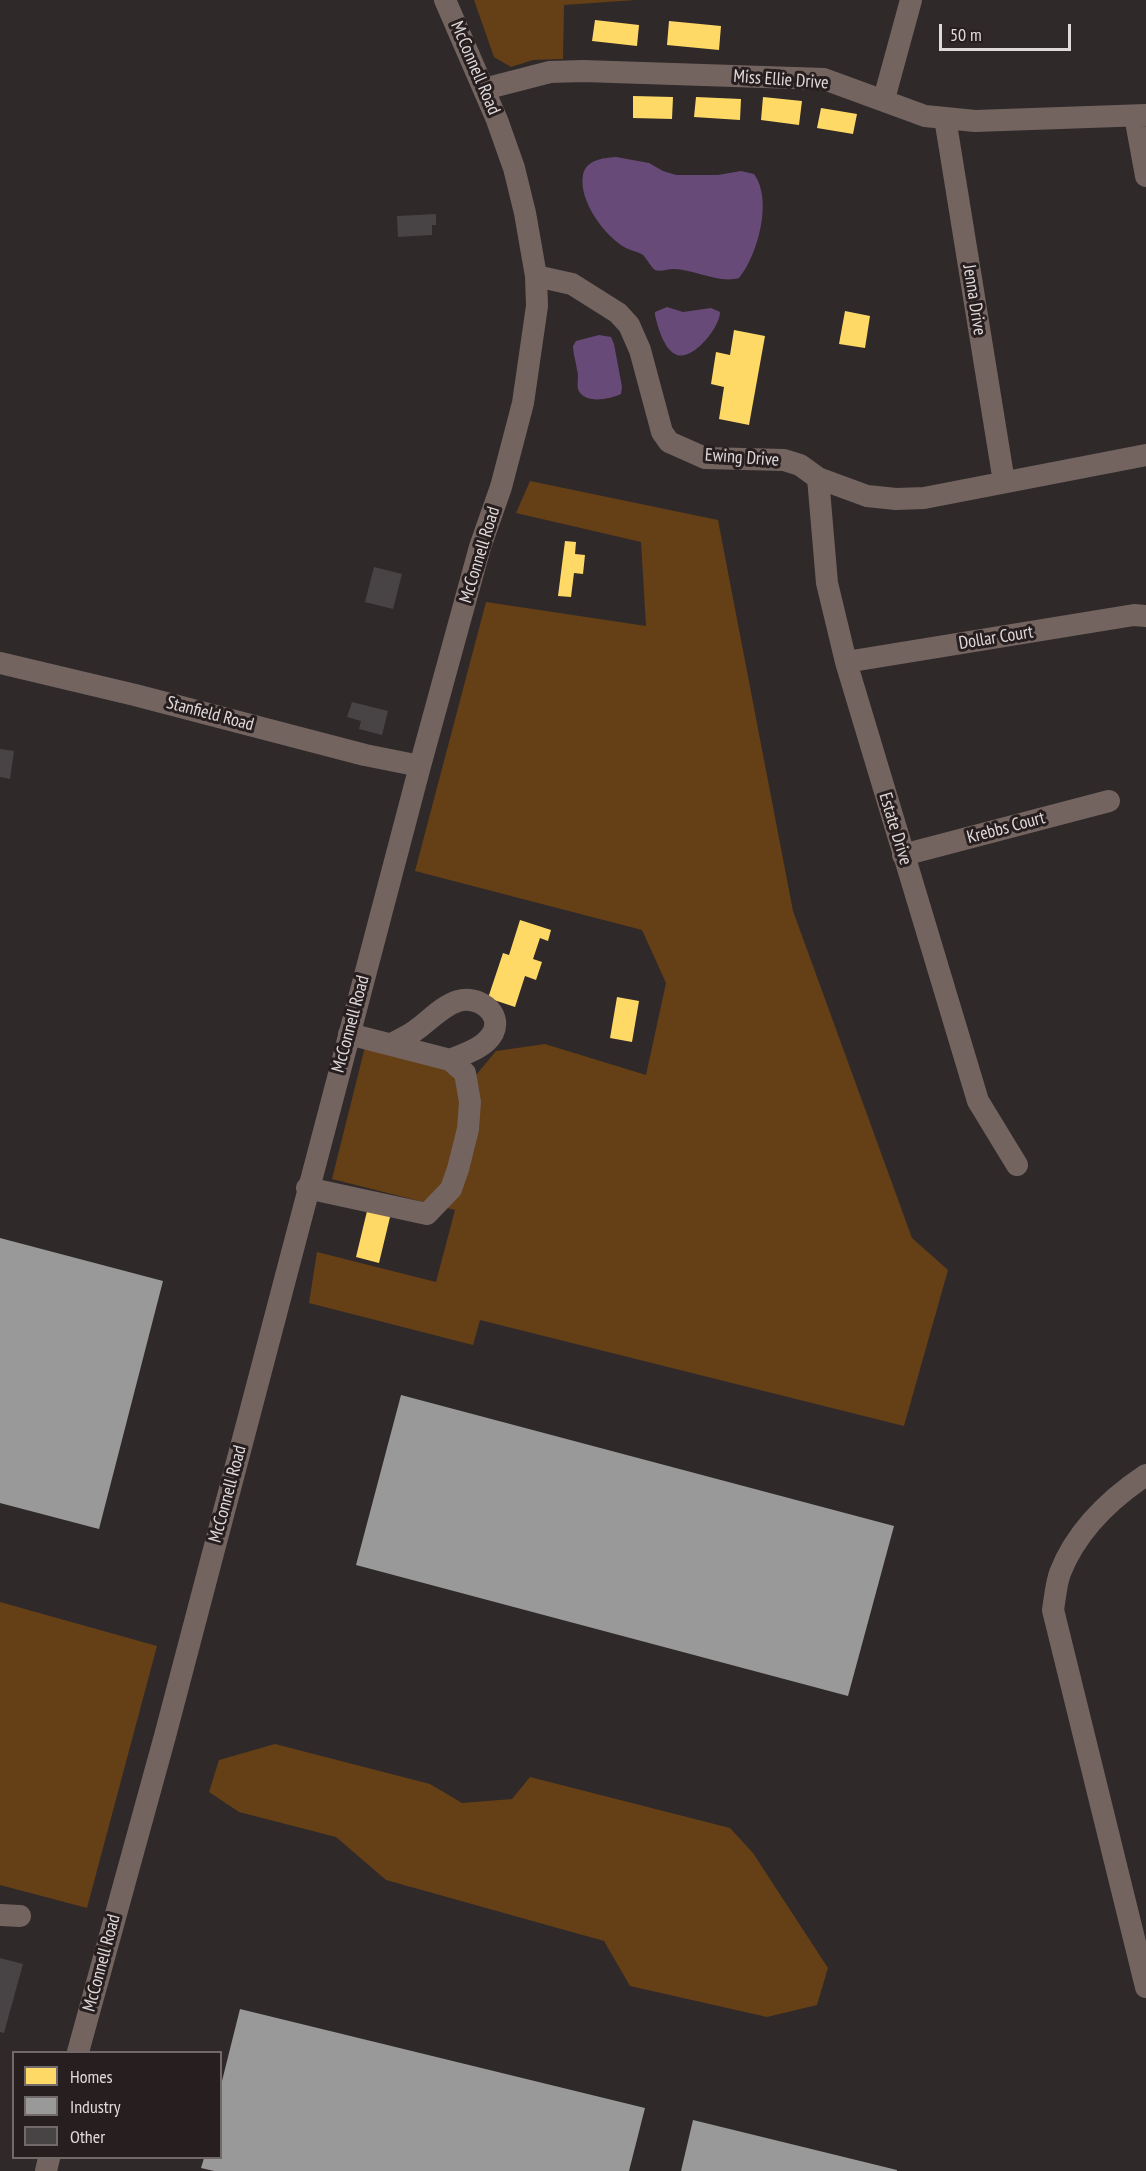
<!DOCTYPE html>
<html>
<head>
<meta charset="utf-8">
<style>
	body { margin:0 }
	#map { position:relative; width:1146px; height:2171px; overflow:hidden; background:#2f292a; font-family:"PT Sans Narrow",sans-serif }
	canvas { display:block }
	.legend { position:absolute; left:12px; top:2051px; width:210px; height:108px; box-sizing:border-box; background:#271e1f; border:2px solid #71696a; margin:0; padding:8px 10px; list-style:none; font-size:18px; color:#e0d9da }
	.legend li { display:flex; align-items:center; gap:12px; height:30px }
	.legend b { width:30px; border:2px solid #71696a }
	.scale { position:absolute; left:939px; top:24px; width:132px; height:27px; box-sizing:border-box; border:3px solid #e0d9da; border-top:0; padding-left:8px; font-size:18px; line-height:21px; white-space:nowrap; color:#e0d9da; -webkit-text-stroke:4px #271e1f; paint-order:stroke }
</style>
</head>
<body>
<div id="map">
<canvas width="1146" height="2171"></canvas>
<ul class="legend">
<li><b style="height:16px;background:#ffd966"></b>Homes</li>
<li><b style="height:16px;background:#999"></b>Industry</li>
<li><b style="height:16px;background:#484345"></b>Other</li>
</ul>
<div class="scale">50 m</div>
</div>
<script>
const ctx = document.querySelector('canvas').getContext('2d');
ctx.lineJoin = 'round';
function fill(path, color) { ctx.fillStyle = color; ctx.fill(path, 'evenodd'); }
function strokePath(path, color, width, dash) { ctx.strokeStyle = color; ctx.lineWidth = width; ctx.lineCap = dash ? 'butt' : 'round'; ctx.setLineDash(dash || []); ctx.stroke(path); }
function label(font, color, halo, rows, align = 'center') {
  ctx.font = font + ' "PT Sans Narrow",sans-serif'; ctx.lineWidth = 6; ctx.setLineDash([]); ctx.textBaseline = 'middle'; ctx.strokeStyle = halo; ctx.fillStyle = color; for (const [text, x, y, turn = 0] of rows) {
    ctx.save(); ctx.translate(x, y); ctx.rotate((+turn || 0) * Math.PI / 180); ctx.textAlign = isNaN(turn) ? turn : align; if (halo) ctx.strokeText(text, 0, 0); ctx.fillText(text, 0, 0); ctx.restore();
  }
}
fill(new Path2D(`
	M474 0H636L564 5 563 59 533 60 511 67 494 57Z
	M530 481 718 520 793 911 912 1238 948 1270 904 1426 480 1320 473 1345 309 1303 317 1252 436 1282 455 1210 332 1179 365 1047 476 1075 496 1051 545 1044 646 1075 666 983 642 930 415 871 486 602 646 626 641 542 516 513Z
	M0 1602 157 1646 87 1908 0 1885Z
	M275 1744 430 1784 462 1803 512 1799 530 1777 730 1828 753 1853 828 1968 817 2005 767 2017 630 1986 604 1941 386 1880 336 1837 239 1812 209 1792 219 1760Z`), '#653f16');
fill(new Path2D(`
	M616 157 649 163 663 171 676 175H718L741 171 754 174C773 199 758 255 739 278 719 284 693 269 674 269 667 269 662 272 655 270 650 266 648 260 643 255 639 252 632 251 626 248 605 237 578 200 583 175 586 160 602 158 616 157Z
	M667 307 683 312 711 308 720 312C720 327 694 360 677 355 664 350 658 328 655 315V312Z
	M599 335 611 337 614 344 622 387 621 394C610 399 584 405 578 389 577 383 579 375 577 370 576 361 573 354 573 346L576 341Z`), '#684a78');
fill(new Path2D(`
	M595 20 639 25 637 46 592 41Z
	M669 21 721 26 719 50 667 45Z
	M633 96 673 97 672 119 633 118Z
	M696 97 741 99 740 120 694 117Z
	M763 97 802 101 799 125 761 120Z
	M821 108 857 114 853 134 817 128Z
	M845 311 870 316 865 348 839 344Z
	M734 330 765 336 749 425 719 419 724 387 711 384 716 352 730 355Z
	M565 541 576 542 575 554 585 555 583 574 574 573 571 597 558 596Z
	M520 920 551 930 548 941 540 938 533 959 542 962 536 980 525 976 515 1007 488 998 503 953 509 955Z
	M617 997 639 1001 632 1042 610 1038Z
	M368 1207 391 1213 379 1263 356 1257Z`), '#ffd966');
fill(new Path2D(`
	M0 1238 163 1281 99 1529 0 1503Z
	M401 1395 894 1526 848 1696 356 1565Z
	M240 2009 645 2108 629 2171H214L201 2168 204 2158H220V2089Z
	M693 2120 897 2170V2171H681Z`), '#999');
fill(new Path2D(`
	M436 214V225H432V235L398 237 397 216Z
	M374 567 402 574 393 609 365 602Z
	M352 702 388 711 382 735 359 729 361 721 347 717Z
	M0 749 14 751 10 779 0 777Z
	M0 1958 23 1964 4 2033 0 2032Z`), '#484345');
strokePath(new Path2D(`
	M484 89 550 72 583 71 824 79 925 116 975 121 1146 115
	M884 99 911 0
	M1135 116 1146 176
	M945 118 1004 482
	M536 276 572 284 618 313 629 325 640 350 662 432 669 442 705 458 784 460 800 465 818 478 867 496 896 499 924 498 1146 455
	M818 478 827 583 846 662 978 1101 1017 1165
	M846 662 1134 615 1146 616
	M0 663 135 695 365 755 420 766
	M903 855 1109 801
	M391 1044C399 1040 408 1036 416 1030 429 1021 442 1006 458 1001 477 995 503 1012 493 1033 485 1048 464 1054 450 1060
	M307 1188 427 1214 451 1189 458 1169 468 1129 470 1102 465 1073 450 1060 349 1034
	M1146 1475C1110 1499 1076 1532 1060 1573 1056 1584 1055 1598 1053 1610L1146 1987
	M0 1915 20 1916
	M78 2052 165 1736 420 766 480 547 501 487 523 403 537 306 536 276 525 213 514 168 497 120 445 0
	M46 2171 49 2158`), '#736460', 22);
label('18px', '#e0d9da', '#271e1f', [
	["McConnell Road",475,68,67],
	["Miss Ellie Drive",781,80,4],
	["Jenna Drive",974,300,81],
	["Ewing Drive",742,458,4],
	["McConnell Road",480,555,-73],
	["Dollar Court",996,638,-9],
	["Stanfield Road",210,714,15],
	["Krebbs Court",1006,828,-15],
	["Estate Drive",895,829,73],
	["McConnell Road",351,1024,-75],
	["McConnell Road",228,1494,-75],
	["McConnell Road",102,1963,-75]
]);
</script>
</body>
</html>
